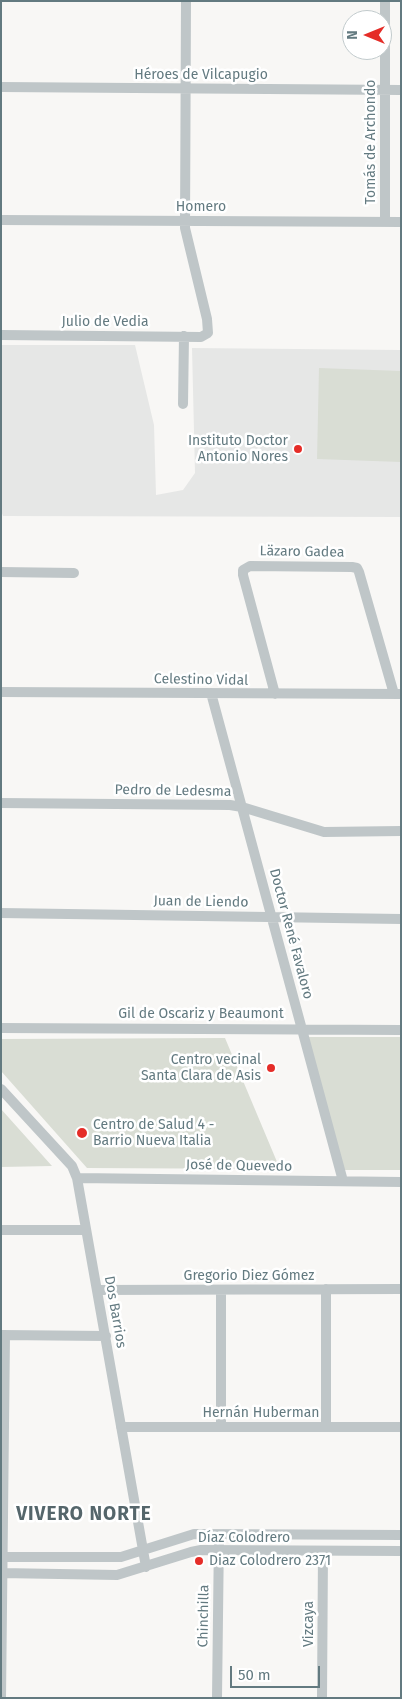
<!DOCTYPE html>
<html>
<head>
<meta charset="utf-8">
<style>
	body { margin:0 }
	#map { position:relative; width:402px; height:1699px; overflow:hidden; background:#f8f7f5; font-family:"Fira Sans",sans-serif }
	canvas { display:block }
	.frame { position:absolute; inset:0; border:2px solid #637a80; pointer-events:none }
	.north { position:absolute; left:342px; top:10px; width:50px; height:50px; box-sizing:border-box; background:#fff; border:1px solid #c1cacc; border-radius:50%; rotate:270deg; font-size:14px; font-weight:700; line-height:20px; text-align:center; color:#637a80 }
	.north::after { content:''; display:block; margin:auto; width:18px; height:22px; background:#e52d28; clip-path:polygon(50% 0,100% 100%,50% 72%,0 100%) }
	.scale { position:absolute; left:230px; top:1666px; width:90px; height:22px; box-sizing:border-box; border:2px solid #637a80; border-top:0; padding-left:6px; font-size:15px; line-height:18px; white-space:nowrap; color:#637a80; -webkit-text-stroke:4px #fff; paint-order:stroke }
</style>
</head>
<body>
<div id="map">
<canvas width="402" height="1699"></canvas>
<div class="frame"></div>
<div class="north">N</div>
<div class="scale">50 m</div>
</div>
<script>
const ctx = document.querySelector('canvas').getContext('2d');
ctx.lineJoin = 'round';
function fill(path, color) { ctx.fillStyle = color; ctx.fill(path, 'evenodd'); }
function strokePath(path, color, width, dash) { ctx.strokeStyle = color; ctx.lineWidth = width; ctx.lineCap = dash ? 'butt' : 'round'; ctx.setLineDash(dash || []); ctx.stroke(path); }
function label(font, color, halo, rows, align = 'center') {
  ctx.font = font + ' "Fira Sans",sans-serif'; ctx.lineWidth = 5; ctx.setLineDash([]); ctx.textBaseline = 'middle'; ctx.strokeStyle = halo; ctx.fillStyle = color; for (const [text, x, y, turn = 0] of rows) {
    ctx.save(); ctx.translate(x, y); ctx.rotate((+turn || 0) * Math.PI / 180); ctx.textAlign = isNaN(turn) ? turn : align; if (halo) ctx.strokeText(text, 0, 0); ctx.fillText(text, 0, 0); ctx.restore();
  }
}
fill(new Path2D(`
	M1 345H135L154 425 156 495 183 490 195 473 192 348 401 350V517L3 516 1 511Z`), '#e6e7e6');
fill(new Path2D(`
	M319 368 401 371V462L317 459Z
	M308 1037H401V1170H342Z
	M225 1038 280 1169 87 1168 1 1071V1039Z
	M1 1109 52 1166 1 1167Z`), '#d9ddd4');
strokePath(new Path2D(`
	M385 1V222
	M1 87 401 90
	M1 220 401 222
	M1 335 201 337 208 333 207 319 185 228 186 1
	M183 404 184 336
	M1 572 74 573
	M1 692 401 694
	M211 693 343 1181
	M275 694 243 575V570L250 566 352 567 357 568 359 572 394 694
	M1 803 230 805 242 807 324 832 401 831
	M1 913 401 919
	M1 1028 401 1030
	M1 1089 72 1166 77 1178 146 1567
	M77 1178 401 1182
	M1 1230H86
	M326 1289V1427
	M97 1290 401 1289
	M221 1290V1427
	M1 1335 106 1336
	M121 1427H401
	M1 1557H121L194 1534 401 1535
	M1 1573 117 1575 191 1552 201 1550 401 1551
	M1 1698 5 1335
	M217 1698 219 1535
	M322 1698 323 1551`), '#bfc6c8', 10);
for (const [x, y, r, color] of [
	[298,449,5,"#e52d28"],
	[271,1068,5,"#e52d28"],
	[82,1133,6,"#e52d28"],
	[199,1561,5,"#e52d28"]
]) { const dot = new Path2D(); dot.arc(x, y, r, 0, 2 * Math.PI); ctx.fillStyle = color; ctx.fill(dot); strokePath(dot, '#fff', 2); }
label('14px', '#637a80', '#fff', [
	["Héroes de Vilcapugio",201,75],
	["Tomás de Archondo",371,142,-90],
	["Homero",201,207],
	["Julio de Vedia",105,322],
	["Läzaro Gadea",302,552,1],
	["Celestino Vidal",201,680,1],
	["Pedro de Ledesma",173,791,1],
	["Juan de Liendo",201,902,1],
	["Doctor René Favaloro",291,934,75],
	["Gil de Oscariz y Beaumont",201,1014],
	["José de Quevedo",239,1166,1],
	["Gregorio Diez Gómez",249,1276],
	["Dos Barrios",115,1312,80],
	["Hernán Huberman",261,1413],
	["Díaz Colodrero",244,1538],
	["Chinchilla",204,1616,-89],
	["Vizcaya",309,1624,-90]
]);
label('14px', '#637a80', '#fff', [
	["Instituto Doctor",288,441],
	["Antonio Nores",288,457],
	["Centro vecinal",261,1060],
	["Santa Clara de Asis",261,1076],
	["Centro de Salud 4 -",93,1125,"left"],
	["Barrio Nueva Italia",93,1141,"left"],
	["Diaz Colodrero 2371",209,1561,"left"]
], 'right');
ctx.letterSpacing = '1px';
label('bold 19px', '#55666b', '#fff', [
	["VIVERO NORTE",84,1515]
]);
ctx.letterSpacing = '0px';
</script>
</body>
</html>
